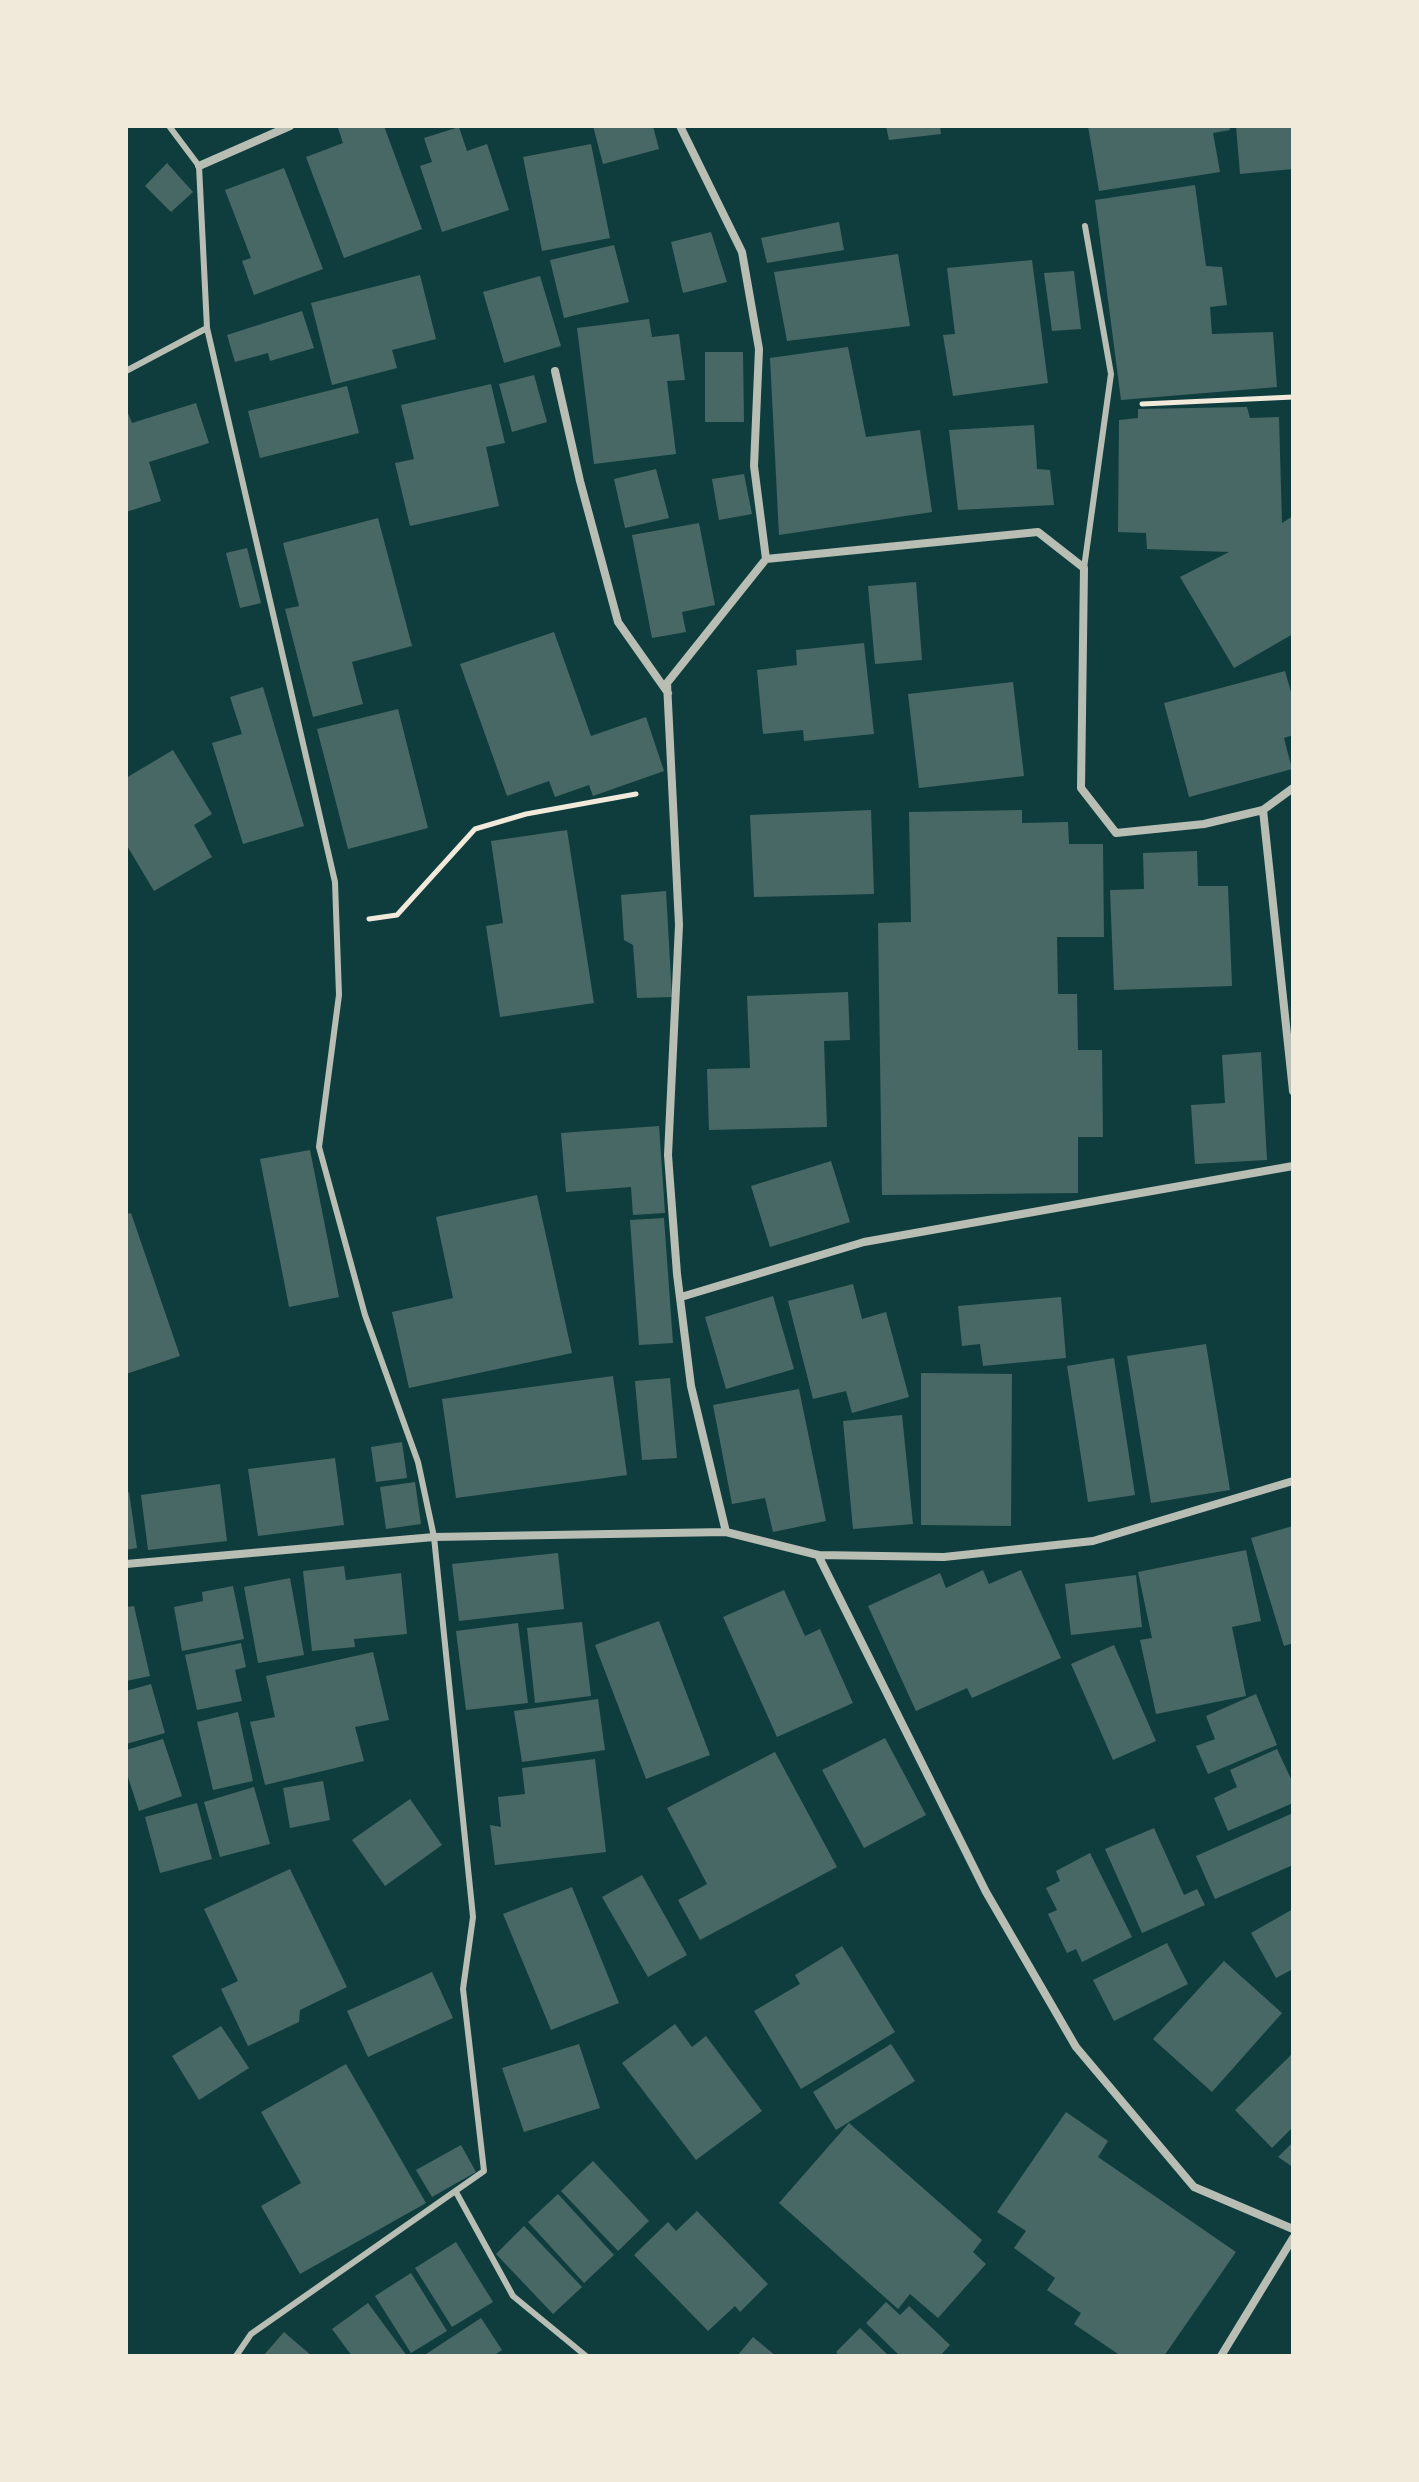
<!DOCTYPE html>
<html>
<head>
<meta charset="utf-8">
<style>
	body { margin:0 }
	#map { position:relative; width:1419px; height:2482px; overflow:hidden; background:#0f3d3e; font-family:"Source Sans 3",sans-serif }
	canvas { display:block }
	.frame { position:absolute; inset:0; border:128px solid #f1e9da; pointer-events:none }
</style>
</head>
<body>
<div id="map">
<canvas width="1419" height="2482"></canvas>
<div class="frame"></div>
</div>
<script>
const ctx = document.querySelector('canvas').getContext('2d');
ctx.lineJoin = 'round';
function fill(path, color) { ctx.fillStyle = color; ctx.fill(path, 'evenodd'); }
function strokePath(path, color, width, dash) { ctx.strokeStyle = color; ctx.lineWidth = width; ctx.lineCap = dash ? 'butt' : 'round'; ctx.setLineDash(dash || []); ctx.stroke(path); }
fill(new Path2D(`
	M343 126H384L422 229 344 258 306 157 343 143 338 128Z
	M593 126H653L659 149 603 164Z
	M886 126H940L941 134 889 140Z
	M1088 126H1229L1230 130 1213 133 1220 172 1099 191Z
	M1236 126H1293V169L1240 174Z
	M459 127 467 151 487 144 509 210 442 232 420 166 432 162 424 138Z
	M591 144 610 238 542 251 523 157Z
	M167 163 193 192 171 212 145 186Z
	M284 168 323 269 254 295 242 261 251 258 225 190Z
	M1195 185 1206 266 1222 267 1227 305 1210 307 1212 334 1273 332 1277 387 1121 400 1095 200Z
	M839 222 844 250 767 263 761 238Z
	M711 232 727 282 683 293 671 242Z
	M614 245 629 302 564 318 550 260Z
	M898 254 910 326 787 341 774 272Z
	M1032 260 1048 383 953 396 943 335 955 334 947 268Z
	M1074 271 1081 329 1052 331 1044 273Z
	M420 275 436 339 392 350 397 368 332 385 311 303Z
	M540 276 561 346 504 363 483 292Z
	M302 311 314 348 270 361 268 353 235 362 227 335Z
	M649 319 652 337 679 334 685 380 667 381 676 454 594 464 577 328Z
	M848 347 866 437 920 430 932 512 779 535 770 358Z
	M705 352H743L744 422H705Z
	M534 375 547 422 512 432 499 384Z
	M491 384 505 443 486 447 499 506 410 526 395 463 414 459 401 405Z
	M347 386 359 433 260 458 248 411Z
	M196 403 209 443 149 462 161 501 126 512V408L132 423Z
	M1247 407 1250 418 1279 417 1282 523 1293 516V634L1234 668 1180 577 1229 552 1147 549 1146 533 1118 532 1119 420 1138 418V409Z
	M1034 425 1037 469 1050 470 1054 505 958 510 949 430Z
	M656 469 669 518 625 528 614 479Z
	M744 474 752 514 719 520 712 479Z
	M378 518 412 646 352 662 363 704 313 717 285 609 299 606 283 543Z
	M699 523 715 605 682 612 686 632 652 638 632 535Z
	M247 548 261 603 240 608 226 553Z
	M916 582 922 660 875 664 868 586Z
	M554 632 591 736 646 717 664 771 593 796 589 785 555 797 549 781 507 796 460 664Z
	M864 643 874 734 804 741 803 730 763 734 757 670 797 665 796 650Z
	M1285 671 1293 699V735L1284 738 1292 769 1189 797 1164 703Z
	M1013 682 1024 776 919 788 908 694Z
	M263 687 304 826 243 844 212 743 242 734 230 697Z
	M398 709 428 828 348 849 317 729Z
	M173 750 212 814 194 825 212 857 154 891 126 844V778Z
	M871 810 874 894 754 897 750 815Z
	M1022 810V823L1068 822 1069 844H1103L1104 937H1057L1058 994H1077L1078 1050H1102L1103 1137H1078V1193L882 1195 878 923 911 922 909 812Z
	M567 830 594 1003 500 1017 486 926 503 923 491 841Z
	M1197 851 1198 886H1228L1232 986 1114 990 1110 890 1144 889 1143 853Z
	M666 891 672 997 637 998 633 945 624 940 621 895Z
	M848 992 850 1040 824 1041 827 1127 709 1130 707 1069 750 1068 747 996Z
	M1261 1052 1267 1160 1195 1164 1191 1105 1225 1103 1222 1055Z
	M659 1126 665 1213 633 1215 631 1187 566 1192 561 1133Z
	M310 1150 339 1297 289 1307 260 1159Z
	M831 1161 850 1222 770 1247 751 1186Z
	M537 1195 572 1353 409 1388 392 1312 453 1298 436 1217Z
	M131 1213 180 1356 126 1374V1214Z
	M664 1218 673 1343 639 1345 630 1220Z
	M853 1284 862 1319 886 1312 909 1397 852 1413 846 1391 813 1399 788 1301Z
	M773 1296 794 1369 726 1389 705 1317Z
	M1061 1297 1066 1358 983 1366 980 1344 962 1346 958 1306Z
	M1206 1344 1230 1490 1151 1503 1127 1356Z
	M1114 1358 1135 1495 1088 1502 1067 1366Z
	M921 1373 1012 1374 1011 1526 921 1525Z
	M613 1376 627 1475 456 1498 442 1399Z
	M670 1378 677 1458 642 1460 635 1381Z
	M799 1389 826 1521 773 1532 765 1498 732 1504 713 1405Z
	M902 1415 913 1524 853 1529 843 1421Z
	M402 1442 407 1478 376 1482 371 1447Z
	M335 1458 344 1525 258 1536 248 1469Z
	M415 1482 421 1524 386 1529 380 1487Z
	M220 1484 227 1541 148 1550 141 1495Z
	M129 1492 137 1548 126 1550V1493Z
	M1293 1526V1643L1284 1646 1251 1538Z
	M1246 1550 1261 1621 1232 1627 1246 1696 1156 1714 1140 1640 1152 1638 1138 1572Z
	M558 1553 564 1609 459 1621 452 1564Z
	M344 1566 346 1580 401 1573 407 1634 354 1639 355 1647 312 1651 303 1571Z
	M983 1570 989 1584 1021 1570 1061 1658 972 1698 967 1688 916 1711 868 1606 940 1573 946 1588Z
	M1136 1575 1142 1627 1071 1635 1065 1584Z
	M290 1578 304 1655 258 1663 244 1587Z
	M233 1586 244 1639 182 1651 174 1607 203 1601 202 1592Z
	M784 1590 805 1636 820 1629 853 1703 777 1737 723 1617Z
	M134 1606 150 1676 126 1681V1607Z
	M659 1621 710 1755 646 1779 595 1645Z
	M582 1622 591 1696 535 1703 527 1628Z
	M518 1623 528 1703 466 1710 456 1631Z
	M241 1643 246 1667 235 1670 242 1701 197 1710 185 1655Z
	M1114 1645 1156 1741 1113 1760 1071 1664Z
	M373 1652 389 1720 355 1727 364 1761 265 1785 250 1722 275 1717 266 1676Z
	M151 1684 165 1733 126 1744V1691Z
	M1256 1694 1277 1745 1208 1774 1196 1746 1215 1739 1206 1716Z
	M598 1699 605 1750 522 1762 514 1711Z
	M238 1712 253 1781 213 1790 197 1722Z
	M885 1738 926 1815 864 1848 822 1770Z
	M163 1739 182 1796 139 1811 126 1771V1750Z
	M1277 1749 1293 1783V1803L1228 1831 1214 1798 1237 1787 1230 1770Z
	M775 1752 837 1867 700 1940 678 1900 707 1884 667 1808Z
	M595 1759 606 1852 495 1865 490 1825 501 1827 498 1797 525 1794 522 1768Z
	M323 1781 330 1820 290 1828 283 1788Z
	M254 1787 270 1844 220 1857 204 1802Z
	M410 1799 442 1845 385 1886 352 1840Z
	M197 1803 212 1859 160 1873 145 1817Z
	M1293 1813V1865L1215 1899 1196 1856Z
	M1154 1828 1184 1895 1197 1889 1205 1905 1142 1933 1105 1849Z
	M1090 1853 1132 1937 1082 1962 1076 1949 1067 1953 1048 1914 1057 1910 1046 1888 1060 1881 1056 1871Z
	M290 1869 347 1987 300 2010 299 2022 248 2046 221 1989 238 1981 204 1909Z
	M642 1875 687 1955 648 1977 602 1897Z
	M572 1887 619 2003 551 2030 503 1914Z
	M1293 1909V1969L1276 1978 1251 1933Z
	M1167 1943 1188 1984 1114 2021 1093 1980Z
	M842 1946 895 2032 801 2089 754 2011 800 1984 795 1975Z
	M1224 1961 1282 2013 1212 2092 1153 2039Z
	M432 1972 453 2018 368 2057 347 2011Z
	M675 2024 692 2047 706 2036 762 2111 696 2160 622 2063Z
	M221 2026 249 2068 199 2100 172 2056Z
	M579 2044 600 2108 524 2132 502 2068Z
	M891 2044 915 2081 836 2130 813 2092Z
	M1293 2053V2127L1272 2148 1235 2110Z
	M346 2064 426 2203 300 2274 261 2206 301 2183 261 2112Z
	M1066 2112 1108 2141 1098 2157 1236 2252 1164 2356H1121L1074 2324 1081 2313 1047 2290 1055 2278 1014 2248 1026 2231 997 2212Z
	M849 2123 982 2240 973 2252 986 2264 938 2318 910 2294 898 2309 779 2203Z
	M1293 2142V2167L1278 2157Z
	M461 2145 476 2172 432 2197 416 2170Z
	M593 2161 649 2221 618 2251 561 2191Z
	M558 2194 614 2255 584 2283 528 2222Z
	M697 2211 768 2284 740 2312 735 2306 708 2331 634 2255 668 2222 676 2231Z
	M524 2226 582 2287 553 2314 496 2254Z
	M456 2242 493 2302 452 2327 415 2268Z
	M411 2273 447 2331 411 2353 375 2296Z
	M886 2302 900 2315 909 2306 950 2345 940 2356H900L866 2323Z
	M368 2303 407 2356H352L332 2329Z
	M481 2318 502 2350 493 2356H423Z
	M860 2328 889 2356H840L836 2352Z
	M284 2332 312 2356H263Z
	M753 2337 776 2356H737Z`), '#486865');
strokePath(new Path2D(`
	M1142 404 1293 397
	M369 919 397 915 475 829 526 814 636 794`), '#f1e9da', 5);
strokePath(new Path2D(`
	M169 126 199 166 207 328 335 882 339 995 319 1147 365 1315 418 1462 434 1537 473 1917 463 1989 484 2171 251 2334 236 2356
	M126 371 207 328
	M1084 568 1111 374 1085 226
	M456 2192 513 2296 586 2356`), '#b8beb3', 6);
strokePath(new Path2D(`
	M680 126 742 252 759 349 754 466 766 559 667 683 679 925 668 1155 677 1274 691 1386 726 1532
	M199 166 290 126
	M555 371 580 481 618 622 668 693
	M766 559 1038 532 1084 568 1081 788 1116 833 1204 824 1263 810 1293 788
	M1263 810 1293 1091
	M681 1297 864 1242 1293 1166
	M818 1555 986 1892 1076 2047 1194 2187 1293 2229
	M126 1564 434 1537 726 1532 818 1555 944 1557 1093 1541 1293 1481
	M1221 2356 1293 2238`), '#b8beb3', 8);
</script>
</body>
</html>
